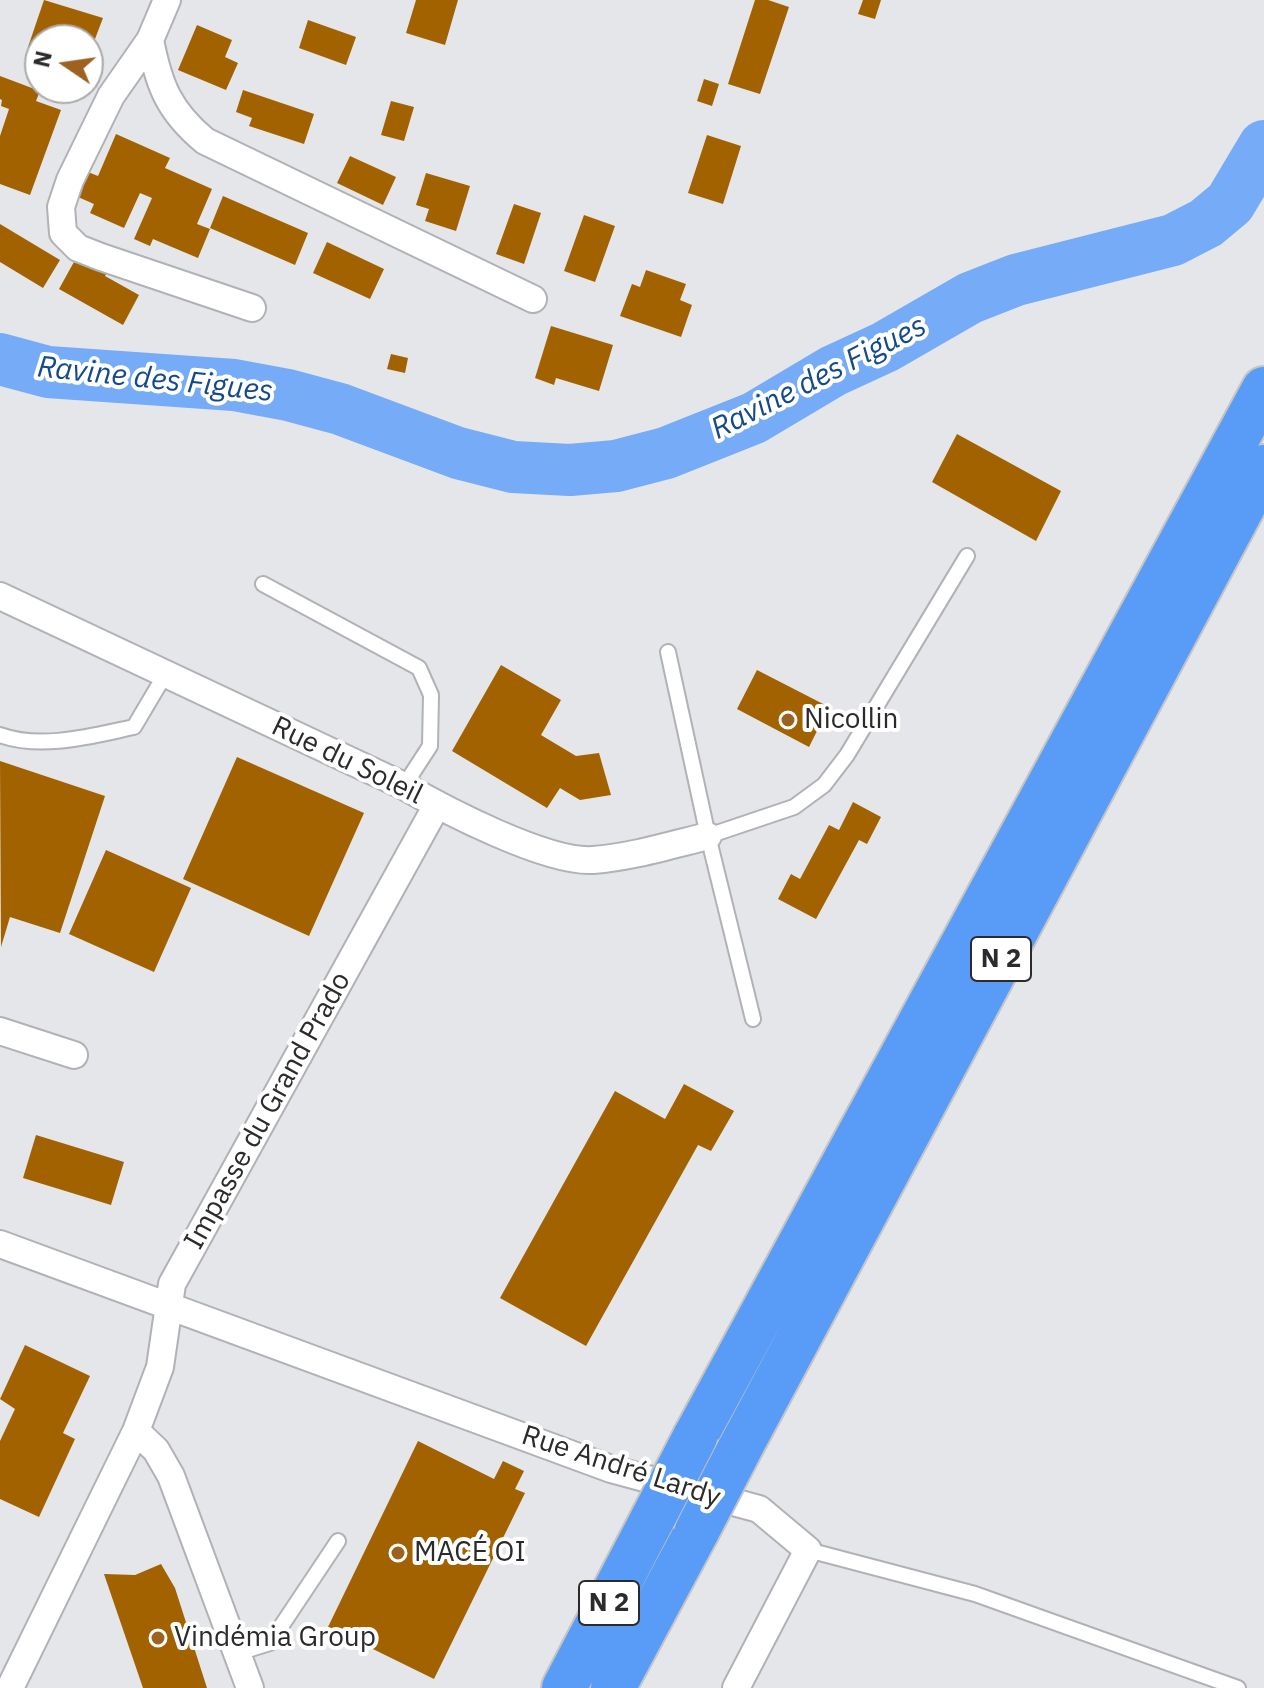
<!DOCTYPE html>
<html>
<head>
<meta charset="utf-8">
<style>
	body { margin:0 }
	#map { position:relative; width:1264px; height:1688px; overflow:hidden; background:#e4e6e9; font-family:"IBM Plex Sans",sans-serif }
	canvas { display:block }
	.north { position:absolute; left:24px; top:24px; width:80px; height:80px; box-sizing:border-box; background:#fff; border:2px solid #aaaaab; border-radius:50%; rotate:283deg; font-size:22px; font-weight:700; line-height:32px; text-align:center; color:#2b2b2c }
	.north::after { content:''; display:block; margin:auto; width:28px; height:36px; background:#9b631f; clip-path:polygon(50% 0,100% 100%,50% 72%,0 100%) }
</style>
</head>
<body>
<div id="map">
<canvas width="1264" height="1688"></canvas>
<div class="north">N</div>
</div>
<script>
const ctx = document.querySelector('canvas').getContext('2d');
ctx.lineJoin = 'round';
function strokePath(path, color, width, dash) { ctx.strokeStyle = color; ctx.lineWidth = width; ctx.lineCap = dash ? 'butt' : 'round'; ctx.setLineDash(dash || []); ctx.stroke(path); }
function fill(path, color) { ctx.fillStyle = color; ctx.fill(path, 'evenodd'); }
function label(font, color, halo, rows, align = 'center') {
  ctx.font = font + ' "IBM Plex Sans",sans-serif'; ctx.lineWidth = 8; ctx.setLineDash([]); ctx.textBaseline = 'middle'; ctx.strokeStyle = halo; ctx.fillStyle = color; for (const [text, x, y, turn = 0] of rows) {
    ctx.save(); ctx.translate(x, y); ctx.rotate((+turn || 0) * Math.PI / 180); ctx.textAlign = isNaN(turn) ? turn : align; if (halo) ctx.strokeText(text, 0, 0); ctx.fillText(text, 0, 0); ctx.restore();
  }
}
strokePath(new Path2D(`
	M0 359 48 372 234 385 288 395 340 409 458 453 513 467 570 470 616 466 666 453 754 418 833 371 885 347 970 298 1016 280 1173 240 1206 223 1230 203 1264 146`), '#75abf7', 52);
fill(new Path2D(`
	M44 0 103 18 95 39 88 37 87 40H40V51L28 47Z
	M416 0H458L445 45 406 33Z
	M755 0H768L789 7 760 94 728 84Z
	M863 0H881L875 19 858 14Z
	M308 20 356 37 346 65 299 48Z
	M197 25 232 40 225 57 238 63 226 90 178 70Z
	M0 76 40 91 36 101 61 110 30 195 0 184V136L9 109 1 106 2 100 0 99Z
	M704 79 719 84 712 106 697 101Z
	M243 90 314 114 304 144 249 126 252 118 236 112Z
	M391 101 414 107 404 141 381 135Z
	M116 134 170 158 165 168 212 189 197 224 210 229 198 258 153 239 150 246 134 239 152 198 140 193 124 228 90 213 94 204 78 197 88 172 98 176Z
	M707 135 741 146 723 204 688 193Z
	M350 156 396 177 383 205 337 183Z
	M426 173 470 186 456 231 425 221 429 209 416 205Z
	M223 196 308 233 295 265 210 228Z
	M514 204 541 213 524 264 496 254Z
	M584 215 615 226 595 282 564 271Z
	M0 224 60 260 43 288 0 262Z
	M327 242 384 269 370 299 313 273Z
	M96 259 110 267 105 276 139 295 123 325 59 289 75 260 91 269Z
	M646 270 686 284 680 300 692 305 681 337 620 316 632 284 640 287Z
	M551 326 613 345 599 391 556 378 554 385 535 378Z
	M391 354 408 358 405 373 387 369Z
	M957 434 1061 491 1036 541 932 482Z
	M501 665 561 700 541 735 576 756 599 753 611 795 580 800 560 788 547 808 452 751Z
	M757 670 829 707 809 747 737 709Z
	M237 757 364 813 309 936 183 879Z
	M0 761 105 796 60 933 10 917 1 947Z
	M853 802 881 817 867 844 859 840 816 919 778 899 791 874 800 879 829 825 839 830Z
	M106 850 191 888 154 972 69 934Z
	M684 1084 734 1111 711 1151 698 1145 586 1346 500 1298 615 1091 665 1119Z
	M36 1135 124 1162 111 1205 23 1178Z
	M25 1345 90 1376 63 1433 75 1439 39 1517 0 1499V1441L15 1409 0 1399Z
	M418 1441 494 1479 503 1461 524 1471 515 1489 525 1493 434 1679 328 1627Z
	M161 1564 175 1588 207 1688H143L104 1574 135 1575Z`), '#a36200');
const lane = new Path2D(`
	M263 584 419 668 431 695 430 746 404 786
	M668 652 708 836 753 1019
	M0 735C42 750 91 736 134 727L166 673
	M708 836 794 807 824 785 847 755 967 556
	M808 1550 975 1594 1238 1688
	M238 1653 270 1643 338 1541`);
const street = new Path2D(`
	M167 0 150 40 111 96 70 180 61 207 63 233 78 248 101 257 252 308
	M150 40C159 86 169 111 205 141L533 299
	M0 596 404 786C445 810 547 863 593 860 632 857 671 845 708 836
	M0 1031 74 1055
	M0 1244 611 1469 759 1509 808 1550 736 1688
	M136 1431 156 1450 171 1476 250 1688
	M10 1688 136 1431 160 1367 172 1284 437 805`);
const highway = new Path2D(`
	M695 1437 1264 389
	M739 1450 1264 467
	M564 1688 653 1518
	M613 1688 697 1531`);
strokePath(lane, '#b0b2b5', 18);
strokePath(street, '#b0b2b5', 30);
strokePath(highway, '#c4c4c4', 48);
strokePath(lane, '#fff', 14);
strokePath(street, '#fff', 26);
strokePath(highway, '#599cf7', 44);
const highwayBridge = new Path2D(`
	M653 1518 695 1437
	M697 1531 739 1450`);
strokePath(highwayBridge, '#c4c4c4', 48, []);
strokePath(highwayBridge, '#599cf7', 44);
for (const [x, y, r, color] of [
	[788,720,8,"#9b631f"],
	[398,1553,8,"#9b631f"],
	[158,1638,8,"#9b631f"]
]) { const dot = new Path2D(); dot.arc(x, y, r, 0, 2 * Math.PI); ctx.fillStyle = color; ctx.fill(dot); strokePath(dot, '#fff', 3); }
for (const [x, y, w] of [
	[1001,959,60],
	[609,1603,60]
]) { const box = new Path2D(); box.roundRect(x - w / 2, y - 22, w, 44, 6); ctx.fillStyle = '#fff'; ctx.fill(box); strokePath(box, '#2b2b2c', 2); }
label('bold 26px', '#2b2b2c', null, [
	["N 2",1001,959],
	["N 2",609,1603]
]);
label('28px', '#2b2b2c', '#fff', [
	["Nicollin",804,720],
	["MACÉ OI",414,1553],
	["Vindémia Group",174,1638]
], 'left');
label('28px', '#2b2b2c', '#fff', [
	["Rue du Soleil",347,761,26],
	["Impasse du Grand Prado",268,1111,-61],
	["Rue André Lardy",621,1467,18]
]);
label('italic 30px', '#14498b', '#fff', [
	["Ravine des Figues",819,378,-27],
	["Ravine des Figues",155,380,6]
]);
</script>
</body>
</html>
